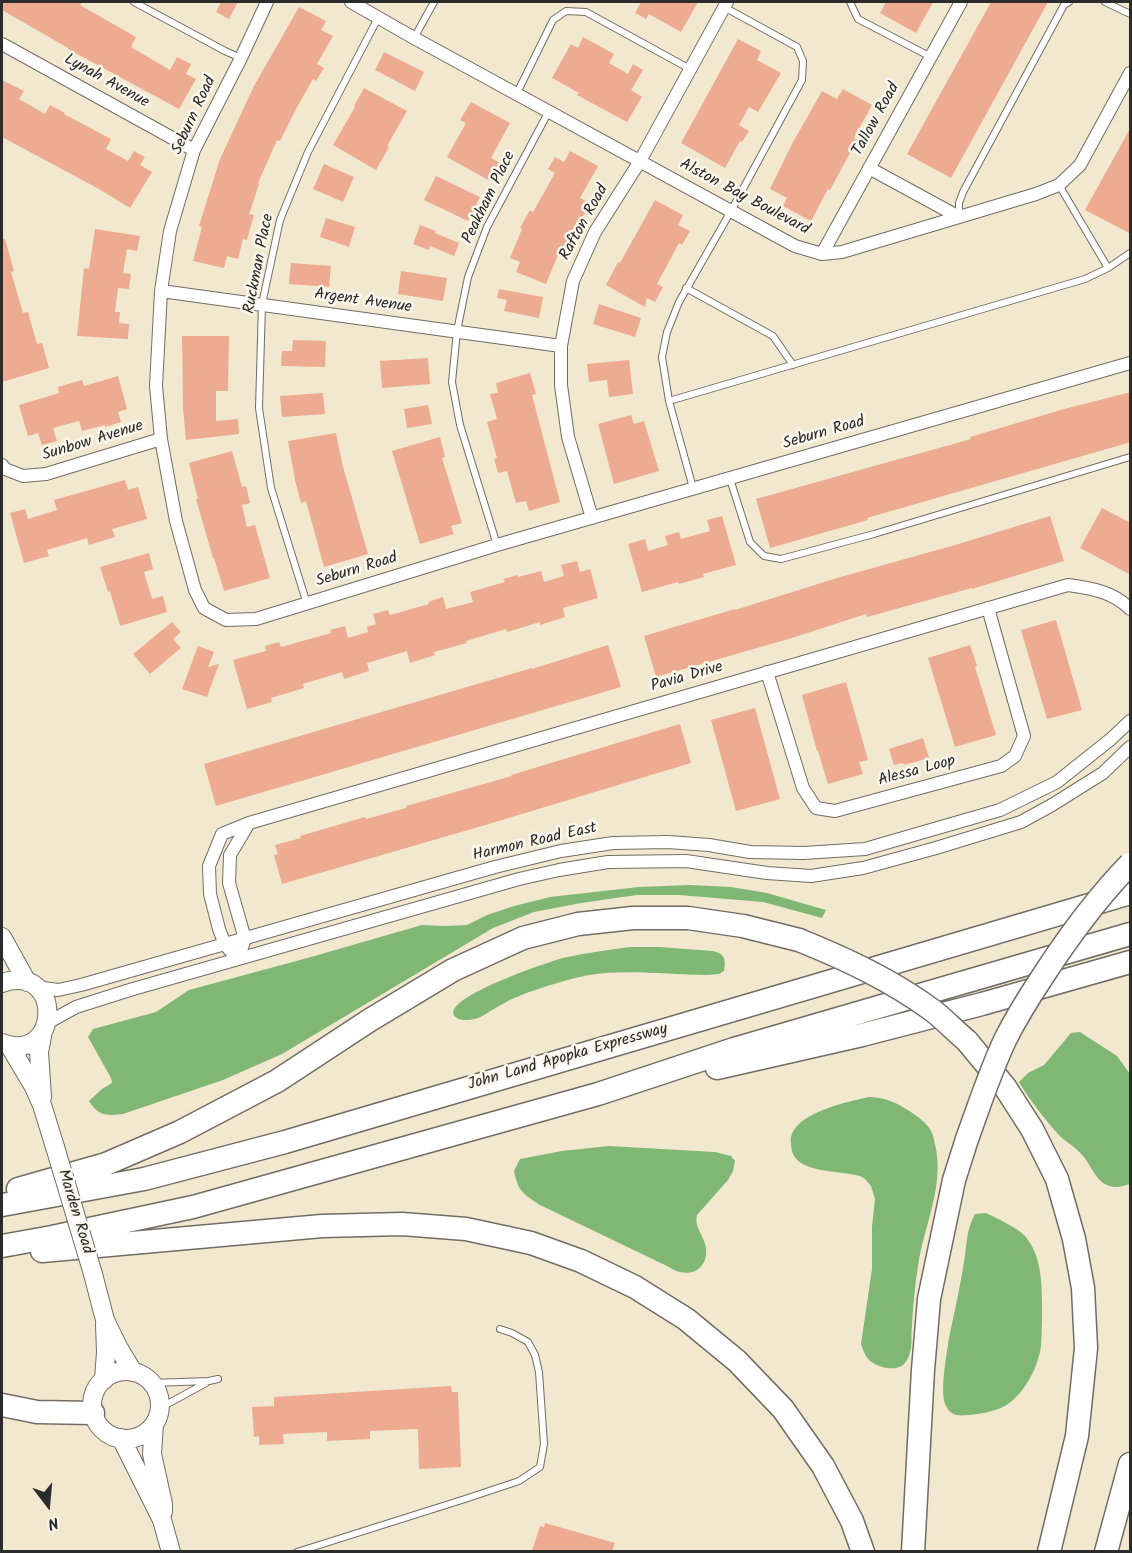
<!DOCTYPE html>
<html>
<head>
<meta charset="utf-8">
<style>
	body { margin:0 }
	#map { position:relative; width:1132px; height:1553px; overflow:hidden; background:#f2e8cf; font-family:Kalam,sans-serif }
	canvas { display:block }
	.frame { position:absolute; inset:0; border:3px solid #2b2b2b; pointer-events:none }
	.north { position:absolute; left:18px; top:1475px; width:60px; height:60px; -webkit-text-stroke:4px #fbf7ec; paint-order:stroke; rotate:164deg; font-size:16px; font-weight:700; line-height:24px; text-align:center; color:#2b2b2b }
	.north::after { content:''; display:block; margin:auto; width:21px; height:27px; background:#2b2b2b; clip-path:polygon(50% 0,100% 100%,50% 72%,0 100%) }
</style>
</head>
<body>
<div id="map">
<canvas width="1132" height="1553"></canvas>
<div class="frame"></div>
<div class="north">N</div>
</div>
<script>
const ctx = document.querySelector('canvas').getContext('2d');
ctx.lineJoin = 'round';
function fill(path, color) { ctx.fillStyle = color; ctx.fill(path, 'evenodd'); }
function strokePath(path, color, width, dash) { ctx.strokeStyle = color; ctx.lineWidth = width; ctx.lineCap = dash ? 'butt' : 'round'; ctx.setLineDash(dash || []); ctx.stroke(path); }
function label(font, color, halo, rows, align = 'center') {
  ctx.font = font + ' Kalam,sans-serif'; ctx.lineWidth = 5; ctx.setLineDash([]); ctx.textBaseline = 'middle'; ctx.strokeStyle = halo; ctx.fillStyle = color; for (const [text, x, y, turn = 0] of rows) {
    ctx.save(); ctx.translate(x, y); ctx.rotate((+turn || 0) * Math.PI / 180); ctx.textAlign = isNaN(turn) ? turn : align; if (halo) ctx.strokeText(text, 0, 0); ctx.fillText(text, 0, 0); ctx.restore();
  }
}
fill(new Path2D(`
	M690 885 731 887 767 893 826 910 822 918 763 902 679 895H637L581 903 534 912 493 928 282 1054 223 1080 123 1114C107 1116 98 1116 89 1101L102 1089 112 1083 111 1078 88 1037 93 1029 156 1012 189 990 311 957 422 925 444 926 467 925 487 915 514 906 550 897 639 887Z
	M630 947H659L713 951C725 954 726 959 724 971L719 974 707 975C669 975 627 969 589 975 573 978 557 983 541 988 526 993 512 998 499 1006 491 1010 483 1017 475 1019 470 1020 461 1021 457 1018 431 1001 551 961 563 958 585 953 608 950 630 947Z
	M1080 1032 1117 1056 1130 1074V1184C1121 1187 1112 1189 1103 1183 1095 1177 1090 1165 1084 1157 1077 1149 1070 1144 1062 1138 1048 1124 1029 1099 1019 1082L1028 1073 1044 1065 1071 1033Z
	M869 1097C887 1098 895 1102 911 1112 918 1117 927 1123 931 1131 933 1134 934 1140 935 1144 945 1186 924 1225 918 1266 915 1285 913 1305 912 1325 911 1333 912 1341 911 1348 910 1353 908 1361 903 1365 894 1372 877 1367 869 1360 865 1356 863 1350 861 1344L872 1269V1226L875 1199 871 1186 865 1179 860 1176C841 1171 818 1173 801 1163 794 1159 791 1151 791 1143 788 1114 847 1102 869 1097Z
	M609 1146 715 1152 731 1156 735 1161 733 1171 728 1180 697 1215C694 1228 704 1235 706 1248 708 1264 697 1276 680 1272 675 1271 671 1268 667 1266L540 1205C523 1194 518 1191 514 1171L520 1159 562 1151Z
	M986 1213C996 1218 1018 1228 1025 1236 1041 1255 1042 1281 1042 1305 1042 1318 1042 1332 1041 1346 1038 1367 1026 1391 1008 1404 998 1411 981 1414 969 1415 958 1416 951 1416 946 1406 939 1393 947 1353 949 1338 954 1313 960 1288 964 1262 967 1245 966 1230 975 1214Z`), '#80b774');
fill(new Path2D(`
	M2 2H82L80 5 136 37 131 47 170 70 177 57 191 64 186 74 196 79 179 109 68 49V48L2 10Z
	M221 2H238L229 19 216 12Z
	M641 2H698L681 32 649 14 646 19 635 13Z
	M886 2H933L916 33 880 13Z
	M991 2H1048L951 178 907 154Z
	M299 7 326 21 321 30 333 36 317 64 324 68 316 81 313 79 296 109 280 141 277 140 258 183 259 184 249 214 254 215 247 240 243 239 238 259 227 256 224 268 193 261 202 227 199 226 220 159 254 86Z
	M583 37 614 54 609 63 628 74 633 64 643 70 631 90 642 97 627 122 577 95 579 93 552 78 571 44 578 48Z
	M738 39 761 51 757 60 781 73 758 112 749 107 739 125 749 131 742 142 740 141 725 168 681 143Z
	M384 52 424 72 415 91 375 70Z
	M2 80 24 91 19 99 45 114 50 105 65 113 64 114 111 139 106 149 128 161 134 151 145 157 140 165 152 172 130 208 99 189 2 137Z
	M364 88 407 111 387 146 389 147 376 170 333 145 355 107 354 106Z
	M843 89 872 105 854 138 857 140 830 190 828 189 811 221 783 206 787 198 770 189 792 144 822 91 837 99Z
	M471 102 510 123 491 158 500 163 490 181 447 157 466 123 460 120Z
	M1131 127V234L1085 210Z
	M570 151 598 166 580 198 590 203 563 252 560 250 546 284 516 272 520 262 510 258 522 229 520 228 530 210 533 212 555 173 548 169 555 157 564 162Z
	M324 164 354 177 343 202 313 189Z
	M436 176 480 197 468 221 424 200Z
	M655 200 683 215 678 225 690 231 682 245 679 243 657 284 663 287 655 302 647 298 645 307 606 285 618 262 620 263Z
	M326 218 355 227 349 247 320 237Z
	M420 225 436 231 435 233 459 243 454 256 430 246 429 250 413 244Z
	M95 229 140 236 137 251 127 249 123 273 131 274 129 289 118 288 115 312H120L119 323 129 324 128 339 77 336 84 268 89 269Z
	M2 239H5L14 271 11 272 23 313 28 312 37 344 42 343 49 368 2 382Z
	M291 263 331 266 329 287 289 284Z
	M401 271 447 278 443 301 398 294Z
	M499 289 543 297 539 318 504 311 507 300 497 298Z
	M599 304 641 318 635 337 593 324Z
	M182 336H229L228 391H216V421L238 419 239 434 186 440 183 408Z
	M293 340 326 341 325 367 281 366 282 351H292Z
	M428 358 430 384 382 388 380 361Z
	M629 360 633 394 609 397 607 380 589 382 587 364Z
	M530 373 536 394 532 395 560 502 529 511 526 501 516 503 507 471 498 473 494 459 497 458 487 422 497 419 490 394 498 393 496 383Z
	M118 376 127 409 118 412 121 422 105 427V425L82 431 79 421 53 428 57 441 42 445 38 433 28 436 19 405 59 393 58 387 82 380 84 386Z
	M1131 392V442L867 518 868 520 770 548 756 499 971 439 970 437 1064 409Z
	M323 393 325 414 282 417 280 396Z
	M428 405 432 424 407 428 404 409Z
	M631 415 634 424 644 421 659 471 614 484 598 424Z
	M336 433 342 463 368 554 324 567 306 501 301 503 295 480 288 441Z
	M440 437 445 457 442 458 462 523 451 526 454 534 420 544 392 451Z
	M232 451 242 487 246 486 250 503 242 505 247 527 255 525 270 578 224 591 214 558H213L196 499H198L189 463Z
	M125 480 128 490 138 487 147 519 112 529 115 537 89 545 87 538 47 550 49 556 24 563 10 513 25 509 28 519 57 510 54 500Z
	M1102 508 1131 523V575L1080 548Z
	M722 516 736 565 703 574 704 577 679 584 678 582 642 592 628 544 645 539 648 551 668 545 665 536 679 532 681 539 710 531 707 520Z
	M1050 516 1064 561 972 589V588L867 617 866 614 792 638 656 677 644 636 735 609V610L837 578 955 545Z
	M149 553 153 569 144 572 152 599 163 596 167 612 120 626 110 591 108 592 100 567Z
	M577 561 580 572 590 569 598 598 563 608 565 617 540 625V622L507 632 506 629 466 641 467 643 434 652 435 655 410 663 407 651 367 663 369 671 344 679 342 672 303 684 304 688 271 698 272 702 247 709 233 660 266 651 265 646 279 642 281 647 331 633 330 630 345 626 348 638 368 632 367 627 376 624 373 614 388 610 390 615 429 604 428 602 443 597 446 609 473 602 470 592 505 582 503 579 518 575V577L541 571 544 582 564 576 561 565Z
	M1056 620 1082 710 1047 719 1021 630Z
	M172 622 181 632 173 639 181 648 150 674 133 654Z
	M608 645 621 687 216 806 204 764 508 675 532 668V669Z
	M970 645 977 666 975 667 996 735 955 747 928 658Z
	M198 646 214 652 208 667 219 664 207 697 182 689Z
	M846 682 868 760 859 762 863 774 828 784 818 751H817L802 695Z
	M755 708 780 799 736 811 711 720Z
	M680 724 691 763 482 826 282 884 274 855 278 854 275 845 301 838 300 836 365 817 366 819 406 808V806L512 776 511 775Z
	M923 738 929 758 904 765 903 763 894 765 889 749Z
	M451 1386 452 1392H458L461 1467 419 1469 418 1429 370 1431V1439L327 1441V1432L283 1434 284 1444 259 1445V1436L254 1437 252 1407 274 1406V1397Z
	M545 1523 615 1543 612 1551H532L540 1526 544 1527Z`), '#edab92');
const lane = new Path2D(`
	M134 2 225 51 241 58
	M850 2 858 19 931 57
	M1105 2 1130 14
	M414 38 434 2
	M517 93 553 20 566 11 586 12 690 69
	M1059 185 1108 268
	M959 217V203L963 192 1064 5 1069 2
	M686 288 773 336 793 365
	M669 401 1085 279 1108 268 1130 253
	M730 479 750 542 764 556 781 559 874 534 1130 457
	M693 488 669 401 662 357 667 332 679 302 731 211 802 80 803 61 797 47 724 7
	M497 545 460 425 452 382 457 331 468 277 487 227 549 111
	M307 604 271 488 259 408 262 304 280 220 308 152 378 18
	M152 1383 209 1381 218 1379
	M160 1408 206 1383
	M297 1552 465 1499 519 1481 540 1467 544 1444 539 1372 535 1355 528 1342 512 1333 500 1329`);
const street = new Path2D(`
	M267 2 241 58 194 150 170 231 161 291 156 386 161 439 176 521 195 590 204 608 226 620 256 619 497 545 1130 363
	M351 2 414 38 795 246 822 254 842 252 1036 194 1059 185 1080 165 1130 73
	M2 44 194 150
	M869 168 959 217
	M822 254 961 2
	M161 291 561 346
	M2 465 5 469 23 476 46 474 161 439
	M592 518 568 437 561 385V346L573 281 595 232 640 161 727 2
	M767 672 803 788 816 808 835 811 1001 766 1015 756 1024 736 988 608
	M249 823 230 855 229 883 245 939 238 959 225 945 219 929 210 894 209 866 222 834 249 823C523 745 795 664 1068 585 1091 588 1114 592 1130 609
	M36 987 58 990 81 985 495 867 561 851 613 843 668 842 709 845 750 852 804 853 865 849 1000 810 1057 782 1111 739 1130 721
	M47 1023 76 1007 133 989 519 879 559 870 608 862 686 861 767 873 811 876 863 868 936 848 1021 822 1052 805 1103 773 1130 747`);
const secondary = new Path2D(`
	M2 937 27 982
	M2 983C64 962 61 1065 2 1043
	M9 1045 34 1087 42 1105 55 1147
	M42 1097 39 1052 43 1031
	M93 1274 105 1320 118 1347 133 1372
	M92 1405a34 34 0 1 1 68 0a34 34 0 1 1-68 0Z
	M104 1380 106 1352 105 1324
	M154 1424 152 1454 163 1504V1512
	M121 1438 162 1520 171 1552`);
const highway = new Path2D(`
	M967 1041 1005 1087 1032 1129 1057 1179 1074 1239 1083 1288 1086 1348 1077 1436 1049 1552
	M717 1068 862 1035 982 1004 1130 962
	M18 1189 106 1164 180 1132 277 1081 370 1020 453 970 523 938 578 924 633 918H688L743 926 799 940
	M2 1205 144 1179 285 1142 1130 893
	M2 1246 52 1237 193 1207 598 1094 734 1049 1130 934
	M42 1251 322 1226 402 1224 466 1229 531 1243 581 1261 635 1287 686 1319 737 1361 783 1409 823 1466 852 1521 863 1552
	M2 1405 37 1412 93 1413
	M913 1552 923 1370 929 1299 954 1180 967 1139
	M1106 1552 1130 1464`);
strokePath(lane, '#716d64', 8);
strokePath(street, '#716d64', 14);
strokePath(secondary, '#716d64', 20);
strokePath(highway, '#716d64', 25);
strokePath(lane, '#fff', 6);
strokePath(street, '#fff', 12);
strokePath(secondary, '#fff', 18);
strokePath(highway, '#fff', 22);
const secondaryBridge = new Path2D(`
	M55 1147 93 1274`);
const highwayBridge = new Path2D(`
	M799 940C846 959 891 980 932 1010 944 1019 955 1031 967 1041
	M967 1139C979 1106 990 1072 1005 1040 1016 1018 1029 997 1043 976 1069 936 1097 898 1130 864`);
strokePath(secondaryBridge, '#716d64', 20, []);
strokePath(highwayBridge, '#716d64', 25, []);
strokePath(secondaryBridge, '#fff', 18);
strokePath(highwayBridge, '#fff', 22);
label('16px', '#2b2b2b', '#fbf7ec', [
	["Lynah Avenue",106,82,29],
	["Seburn Road",195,116,-65],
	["Tallow Road",877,120,-61],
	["Peakham Place",490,198,-64],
	["Alston Bay Boulevard",744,198,28],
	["Rafton Road",585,223,-61],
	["Ruckman Place",260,264,-79],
	["Argent Avenue",363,302,8],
	["Seburn Road",824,434,-16],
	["Sunbow Avenue",93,442,-17],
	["Seburn Road",357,571,-17],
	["Pavia Drive",687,678,-16],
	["Alessa Loop",917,772,-15],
	["Harmon Road East",535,843,-13],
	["John Land Apopka Expressway",568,1058,-16],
	["Marden Road",74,1212,73]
]);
</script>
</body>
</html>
